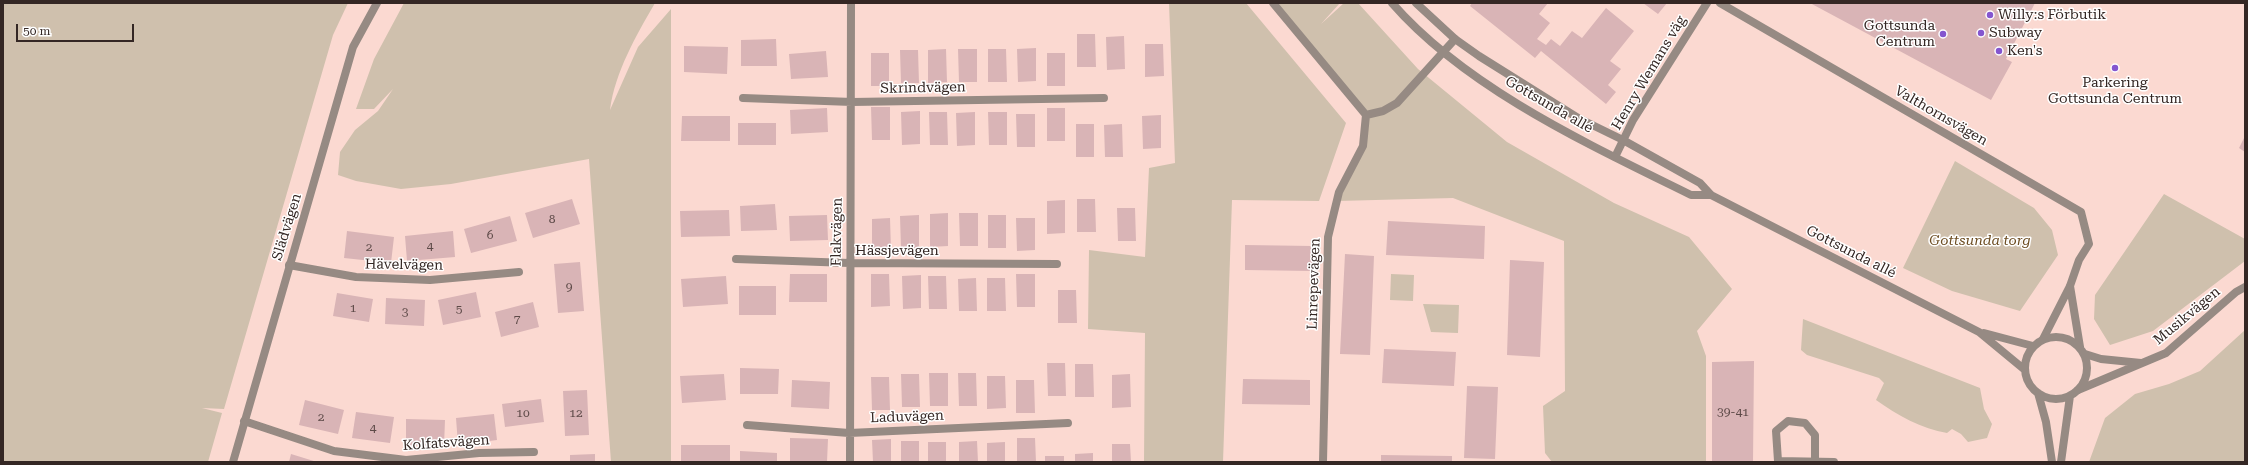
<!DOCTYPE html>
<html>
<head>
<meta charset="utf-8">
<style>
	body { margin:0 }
	#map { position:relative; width:2248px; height:465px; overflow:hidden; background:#fbd9d1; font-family:"Roboto Serif",serif }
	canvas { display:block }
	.frame { position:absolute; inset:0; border:4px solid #342724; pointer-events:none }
	.scale { position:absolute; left:16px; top:24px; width:118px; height:18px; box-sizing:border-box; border:2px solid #342724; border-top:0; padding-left:5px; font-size:12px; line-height:14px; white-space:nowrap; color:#342724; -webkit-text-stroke:3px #fff; paint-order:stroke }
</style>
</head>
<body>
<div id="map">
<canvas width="2248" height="465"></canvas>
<div class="frame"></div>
<div class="scale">50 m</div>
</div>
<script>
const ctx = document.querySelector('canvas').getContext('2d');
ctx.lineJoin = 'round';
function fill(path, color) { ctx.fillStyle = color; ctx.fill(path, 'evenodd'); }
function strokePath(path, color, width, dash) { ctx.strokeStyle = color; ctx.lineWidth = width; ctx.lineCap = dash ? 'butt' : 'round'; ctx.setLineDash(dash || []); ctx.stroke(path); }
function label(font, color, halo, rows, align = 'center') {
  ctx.font = font + ' "Roboto Serif",serif'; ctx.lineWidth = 3; ctx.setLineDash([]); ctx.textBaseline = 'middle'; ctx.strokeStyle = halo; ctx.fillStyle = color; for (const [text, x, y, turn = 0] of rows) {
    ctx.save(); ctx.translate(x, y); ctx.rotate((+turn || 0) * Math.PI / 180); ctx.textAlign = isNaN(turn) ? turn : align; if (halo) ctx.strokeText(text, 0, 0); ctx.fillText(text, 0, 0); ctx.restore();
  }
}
fill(new Path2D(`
	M3 3H348L333 35 224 409 202 408 222 413 208 462H3Z
	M404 3H655C636 36 615 72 610 110L638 47 671 9V462H611L589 159 451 184 401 189 356 181 338 175 340 152 355 130 378 111 393 89 374 109H356L374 59Z
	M1169 3H1246L1346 123 1319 201 1232 200 1223 462H1144L1145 333 1088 329 1089 250 1145 257 1149 168 1175 163Z
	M1273 3H1340L1321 24 1344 3H1358L1418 69 1507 142 1614 203 1689 237 1732 289 1697 331 1706 356V462H1552L1545 453 1543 406 1565 391 1564 241 1453 198 1337 201 1363 146 1366 115Z
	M1955 161 2034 208 2052 230 2058 255 2020 311 1952 291 1903 268Z
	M2164 194 2245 239V261L2153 331 2110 345 2094 319 2095 295Z
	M1391 274 1414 275 1413 301 1390 300Z
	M1423 304 1459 305 1458 333 1431 332Z
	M1803 319 1980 388 1984 409 1992 424 1987 438 1968 442 1961 434 1952 429 1947 433C1922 429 1897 415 1876 400L1884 383 1879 378 1807 355 1801 350Z
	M2245 330V462H2089L2105 418 2135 394 2169 384 2200 371Z`), '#cfc0ad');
fill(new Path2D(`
	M1472 3H1548L1539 14 1550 23 1537 39 1546 45 1551 39 1560 46 1572 31 1582 38 1606 8 1634 31 1610 61 1621 69 1608 85 1616 92 1606 104 1541 51 1535 58 1470 6Z
	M1643 3H1667L1658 14Z
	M1810 3H2035L2006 59 2012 62 1991 100Z
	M1077 34H1095L1096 67H1077Z
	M1124 36 1125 69 1107 70 1106 37Z
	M776 39 777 66H741V40Z
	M1145 44H1163L1164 76 1145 77Z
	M684 46 728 47 727 74 684 72Z
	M1036 48V81L1018 82 1017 49Z
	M946 49 947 82 928 83V50Z
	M958 49H977V82H959Z
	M988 49H1006L1007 82H988Z
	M900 50H918L919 83H901Z
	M826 51 828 77 791 79 789 54Z
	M871 53H889V86H871Z
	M1047 53H1065V86H1047Z
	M871 107H890V140H872Z
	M827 108 828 132 791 134 790 110Z
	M1047 108H1065V141H1047Z
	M920 111V144L902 145 901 112Z
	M929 112H947L948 145H930Z
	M975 112V145L957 146 956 113Z
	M988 112H1007V145H989Z
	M1016 114H1035V147H1017Z
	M1161 115V148L1143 149 1142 116Z
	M682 116H730V141H681Z
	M738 123H776V145H738Z
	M1076 124H1094V157H1076Z
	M1122 124 1123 157H1105L1104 125Z
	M2245 136V152L2239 148Z
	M572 199 580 224 533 238 525 213Z
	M1077 199H1095L1096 232H1077Z
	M1065 200V233L1047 234V201Z
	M775 204 777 230 741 231 740 206Z
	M1117 208H1135L1136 241H1118Z
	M729 210 730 236 681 237 680 211Z
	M948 213V246L930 247V214Z
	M959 213H978V246H960Z
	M827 215 828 240 790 241 789 216Z
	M919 215V248H901L900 216Z
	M988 215H1006V248H988Z
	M510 216 517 241 471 253 464 229Z
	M890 218 891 251 872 252V219Z
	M1016 218H1035V250L1017 251Z
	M1388 221 1485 226 1484 259 1386 255Z
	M347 231 394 237 391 263 344 258Z
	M453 231 455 257 407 261 405 236Z
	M1245 245 1312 246V271L1245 270Z
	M1345 254 1374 256 1370 355 1340 354Z
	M1510 260 1544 262 1540 357 1507 355Z
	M580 262 584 311 558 313 554 264Z
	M790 274H827V302H789Z
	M871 274H889L890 306 871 307Z
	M1016 274H1035V307H1017Z
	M921 275V308L903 309 902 276Z
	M726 276 728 304 683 307 681 279Z
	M928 276H946L947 309H929Z
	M976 278 977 311H959L958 279Z
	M987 278H1005L1006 311H987Z
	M739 286H776V315H739Z
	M1058 290H1076L1077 323H1058Z
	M476 292 481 317 443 325 438 300Z
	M337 293 373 299 369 322 333 316Z
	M386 298 425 300 424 326 385 324Z
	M533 302 539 327 501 337 495 312Z
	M1384 349 1456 352 1454 386 1382 383Z
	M1754 361 1753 462H1712V362Z
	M1047 363H1065L1066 396H1048Z
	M1075 364H1093L1094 397H1075Z
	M740 368 779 369 778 394H740Z
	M929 373H948V406H930Z
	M958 373H976L977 406H959Z
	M724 374 726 400 682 403 680 376Z
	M901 374H919L920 407H902Z
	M1130 374 1131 407 1112 408V375Z
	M987 376H1005L1006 408 987 409Z
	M871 377H889L890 410H872Z
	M1243 379 1310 380V405L1242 404Z
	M792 380 830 382 829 409 791 407Z
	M1016 380H1034L1035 413H1016Z
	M1467 386 1498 387 1495 459 1464 458Z
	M587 390 589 435 565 436 563 391Z
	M541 399 544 422 505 427 502 404Z
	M305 400 344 410 338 434 299 425Z
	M356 412 394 417 390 443 352 438Z
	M494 414 497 440 458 445 456 418Z
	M406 419 445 420 444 446 406 445Z
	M790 438 828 439 827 462H790Z
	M1017 438H1035L1036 462H1017Z
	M891 439V462H873L872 440Z
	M901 441H919V462H901Z
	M977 441 978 462H959V442Z
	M928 442H946V462H928Z
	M1005 442V462H987V443Z
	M1112 444H1130L1131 462H1112Z
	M681 445H730V462H681Z
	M740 451 777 453V462H740Z
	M1093 453V462H1075V454Z
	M291 454 317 462H289Z
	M595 454V462H570V455Z
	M1381 455 1452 456V462H1381Z
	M1045 456H1064V462H1045Z`), '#d9b4b6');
strokePath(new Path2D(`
	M1273 3 1366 115 1363 146 1339 192 1328 237 1323 462
	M1720 3 2081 212 2089 244 2079 260 2070 286 2043 339
	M743 98 852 102 1104 98
	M1366 115 1383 111 1397 103 1455 39
	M1615 157 1633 120 1707 3
	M736 259 849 263 1057 264
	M289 265 356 277 430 280 519 272
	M2070 286 2080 347
	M2085 354 2101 359 2141 363
	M2078 390 2166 353 2236 292 2245 287
	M244 421 334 451 406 460 479 453 534 452
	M747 425 849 433 1068 423
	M1815 461V435L1805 423 1788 421 1776 431 1778 461 1834 462
	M850 462 851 3`), '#968a83', 8);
strokePath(new Path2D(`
	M1392 3C1467 89 1590 145 1691 195H1711
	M1416 3 1455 39 1479 56 1578 118 1623 140 1700 183 1711 195 1979 332 2025 370
	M1984 333 2033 346
	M2025 368a31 31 0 1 1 62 0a31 31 0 1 1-62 0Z
	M2038 393 2046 422 2052 462
	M233 462 353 47 377 3
	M2061 462 2070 396`), '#968a83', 8);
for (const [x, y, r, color] of [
	[1990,15,4,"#8456cf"],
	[1981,33,4,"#8456cf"],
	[1943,34,4,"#8456cf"],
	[1999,51,4,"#8456cf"],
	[2115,68,4,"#8456cf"]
]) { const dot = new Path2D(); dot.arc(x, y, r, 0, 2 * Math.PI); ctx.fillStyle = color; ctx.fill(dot); strokePath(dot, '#fff', 1.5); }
label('12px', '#5d4a48', null, [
	["8",552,219],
	["6",490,235],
	["4",430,246],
	["2",369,247],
	["9",569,287],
	["1",353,308],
	["5",459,309],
	["3",405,312],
	["7",517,319],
	["39-41",1733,412],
	["10",523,413],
	["12",576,413],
	["2",321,417],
	["4",373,428]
]);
label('14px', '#342724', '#fff', [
	["Willy:s Förbutik",1998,15],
	["Gottsunda",1935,26,"right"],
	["Centrum",1935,42,"right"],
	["Subway",1989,33],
	["Ken's",2007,51],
	["Parkering",2115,83,"center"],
	["Gottsunda Centrum",2115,99,"center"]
], 'left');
label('14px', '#342724', '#fff', [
	["Henry Wemans väg",1649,73,-59],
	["Skrindvägen",923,88,-1],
	["Gottsunda allé",1549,105,30],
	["Valthornsvägen",1941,116,30],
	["Slädvägen",287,227,-73],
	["Flakvägen",837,232,-89],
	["Hässjevägen",897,251],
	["Gottsunda allé",1851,252,27],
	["Hävelvägen",404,265,1],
	["Linrepevägen",1314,284,-88],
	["Musikvägen",2187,316,-40],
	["Laduvägen",907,417,-2],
	["Kolfatsvägen",446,443,-4]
]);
label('italic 14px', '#6c4c21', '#fff', [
	["Gottsunda torg",1980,241]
]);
</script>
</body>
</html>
